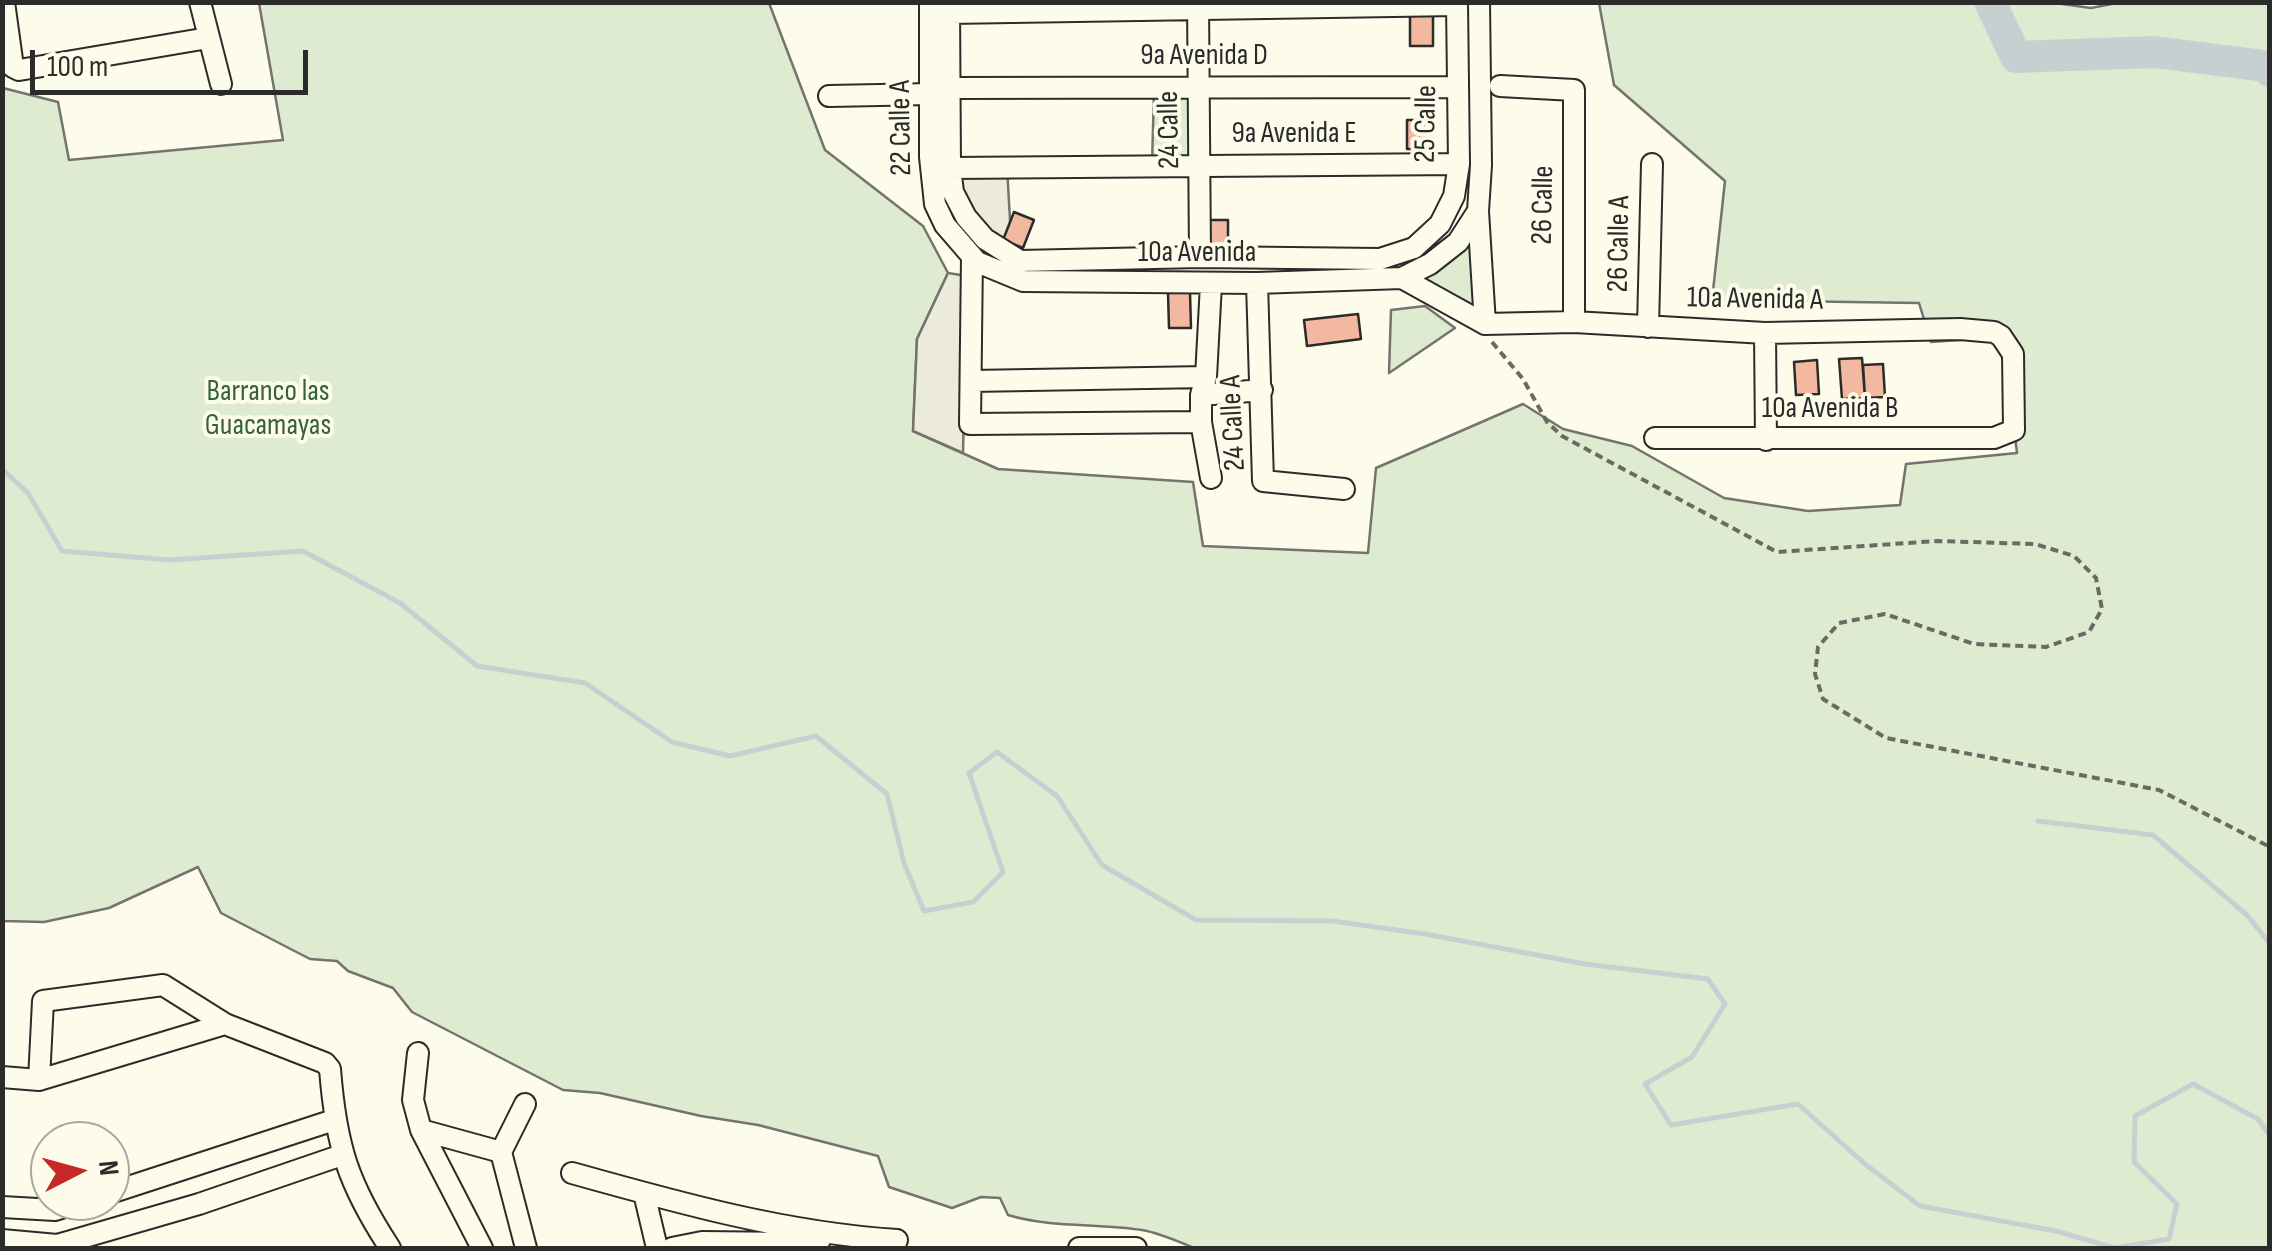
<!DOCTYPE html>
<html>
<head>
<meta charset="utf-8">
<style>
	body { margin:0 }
	#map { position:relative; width:2272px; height:1251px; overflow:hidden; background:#fdfbea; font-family:"Sofia Sans Condensed",sans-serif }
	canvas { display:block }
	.frame { position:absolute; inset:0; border:5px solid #2b2b2b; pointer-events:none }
	.north { position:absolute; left:30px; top:1121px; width:100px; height:100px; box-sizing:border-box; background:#fdfbea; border:2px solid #a9a89e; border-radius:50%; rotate:84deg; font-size:28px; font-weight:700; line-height:40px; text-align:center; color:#2b2b2b }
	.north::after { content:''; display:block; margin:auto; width:35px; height:45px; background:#c62828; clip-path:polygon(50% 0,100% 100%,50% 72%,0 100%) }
	.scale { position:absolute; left:30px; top:50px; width:278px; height:45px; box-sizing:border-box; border:5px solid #2b2b2b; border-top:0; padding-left:12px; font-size:30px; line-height:35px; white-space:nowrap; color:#2b2b2b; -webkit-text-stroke:8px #fdfbea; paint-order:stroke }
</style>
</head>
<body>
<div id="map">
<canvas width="2272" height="1251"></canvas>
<div class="frame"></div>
<div class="north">N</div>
<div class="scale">100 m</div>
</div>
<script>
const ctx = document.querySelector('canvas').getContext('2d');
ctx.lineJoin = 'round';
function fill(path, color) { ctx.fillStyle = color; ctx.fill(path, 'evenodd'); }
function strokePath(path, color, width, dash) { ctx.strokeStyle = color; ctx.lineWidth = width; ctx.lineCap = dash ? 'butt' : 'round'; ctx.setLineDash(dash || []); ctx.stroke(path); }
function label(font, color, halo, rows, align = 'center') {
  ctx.font = font + ' "Sofia Sans Condensed",sans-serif'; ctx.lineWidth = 8; ctx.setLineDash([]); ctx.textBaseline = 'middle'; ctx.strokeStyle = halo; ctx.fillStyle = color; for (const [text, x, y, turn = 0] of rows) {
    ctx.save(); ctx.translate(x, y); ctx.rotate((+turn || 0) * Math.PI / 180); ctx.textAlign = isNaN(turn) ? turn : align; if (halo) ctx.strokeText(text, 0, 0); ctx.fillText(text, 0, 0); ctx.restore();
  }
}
const green = new Path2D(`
	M2048 2 2091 8 2122 2 2269 3V1248H1194C1177 1241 1160 1233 1142 1230 1097 1223 1051 1228 1008 1215L1000 1198 981 1197 952 1208 889 1187 878 1156 758 1125 701 1116 600 1093 563 1090 412 1012 393 988 348 971 337 961 310 959 221 913 198 867 109 908 44 922 3 921V88L58 102 69 160 283 140 259 3H769L825 150 923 226 948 273 917 339 913 431 998 469 1193 482 1203 546 1368 553 1376 468 1523 404 1563 429 1632 446 1724 498 1808 511 1900 505 1906 464 2017 453 2003 337 1931 342 1919 303 1712 300 1725 181 1614 85 1599 3Z
	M1200 89 1203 159 1152 165 1154 91Z
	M1472 233 1477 313 1417 276Z
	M1425 306 1455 328 1389 373 1391 310Z`);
fill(green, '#deebd1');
strokePath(green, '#74746e', 2.5);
const parking = new Path2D(`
	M1007 167 1012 255 985 250 970 239 962 224 955 168Z
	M948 273 967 276 963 453 913 431 917 339Z`);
fill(parking, '#eceadb');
strokePath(parking, '#74746e', 2.5);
strokePath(new Path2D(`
	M2 469 28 493 62 551 170 560 303 551 400 603 477 666 585 683 672 742 730 756 816 736 887 794 904 863 924 911 973 902 1003 872 969 773 997 752 1057 796 1102 865 1196 920 1332 921 1425 934 1585 964 1708 979 1725 1004 1692 1057 1645 1084 1671 1125 1798 1104 1865 1164 1920 1206 2056 1231 2115 1248 2169 1239 2177 1204 2134 1162 2135 1116 2193 1084 2258 1119 2270 1136
	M2038 821 2153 835 2247 915 2270 944`), '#c7d0d0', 5);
strokePath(new Path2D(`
	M1990 2 2016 57 2154 52 2265 66 2270 71`), '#c7d0d0', 32);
const building = new Path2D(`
	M1410 10H1433V46H1410Z
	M1407 120H1425L1426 149H1407Z
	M1014 212 1034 220 1023 248 1003 240Z
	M1210 220H1228V247H1210Z
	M1190 292 1191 328H1169L1168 293Z
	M1358 314 1361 339 1307 346 1304 320Z
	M1862 358 1865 398 1842 399 1839 359Z
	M1817 360 1819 394 1796 395 1794 362Z
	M1883 364 1885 397 1865 398 1863 365Z`);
fill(building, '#f2b8a0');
strokePath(building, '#2b2b2b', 2.5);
const minor = new Path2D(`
	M4 2 13 67 19 70 208 38
	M200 2 221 84
	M930 2V157L935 204 945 225 977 262 1023 281 1257 283 1402 278 1430 264 1458 242 1478 211 1481 165 1479 2
	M949 2 950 168 953 192 966 217 985 239 1020 261 1200 257 1380 259 1414 248 1440 224 1454 196 1459 164 1457 2
	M1198 2 1200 257
	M949 13 1457 5
	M1500 86 1574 90V322
	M950 88 1458 87
	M829 96 930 94
	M950 168 1459 164
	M1478 211 1485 324
	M972 256 970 424 1201 422
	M1402 278 1485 324
	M1257 283 1263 481 1344 489
	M1485 324 1574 322 1765 333 1960 329 1994 332 2001 336 2013 354 2014 430 1994 438H1655
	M1648 327 1652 164
	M1765 333 1766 440
	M971 381 1206 377
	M1201 395 1262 390
	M1211 478 1201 422V395L1206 377 1211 284
	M418 1053 413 1100 421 1130 482 1248
	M2 1077 39 1080 225 1024
	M39 1080 43 1001 163 985 225 1024 325 1063 330 1069C336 1146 348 1184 390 1248
	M525 1104 501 1152 526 1248
	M421 1130 501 1152
	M572 1173C679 1203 786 1233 897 1240
	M110 1193 334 1120
	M644 1193 657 1248
	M2 1207 55 1210 84 1201
	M2 1240 57 1245 199 1204 342 1155
	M672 1248 702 1242 793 1243 820 1240
	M1079 1248H1136`);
strokePath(minor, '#2b2b2b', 24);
strokePath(new Path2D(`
	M1492 342 1523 379 1547 422 1562 436 1777 552 1937 541 2035 544 2074 556 2096 578 2102 609 2089 632 2046 647 1974 644 1885 614 1839 623 1818 647 1815 674 1823 699 1886 738 2159 790 2270 847`), '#6a6964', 4, [8, 5]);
strokePath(minor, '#fdfbea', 20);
label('30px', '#2b2b2b', '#fdfbea', [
	["9a Avenida D",1204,56],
	["25 Calle",1427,124,-89],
	["22 Calle A",902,128,-91],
	["24 Calle",1170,130,-91],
	["9a Avenida E",1294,134],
	["26 Calle",1544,205,-89],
	["26 Calle A",1620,244,-89],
	["10a Avenida",1197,253],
	["10a Avenida A",1755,300,1],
	["10a Avenida B",1830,409],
	["24 Calle A",1234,423,-93]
]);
label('30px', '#34623c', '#fdfbea', [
	["Barranco las",268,392],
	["Guacamayas",268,426]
]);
</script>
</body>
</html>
